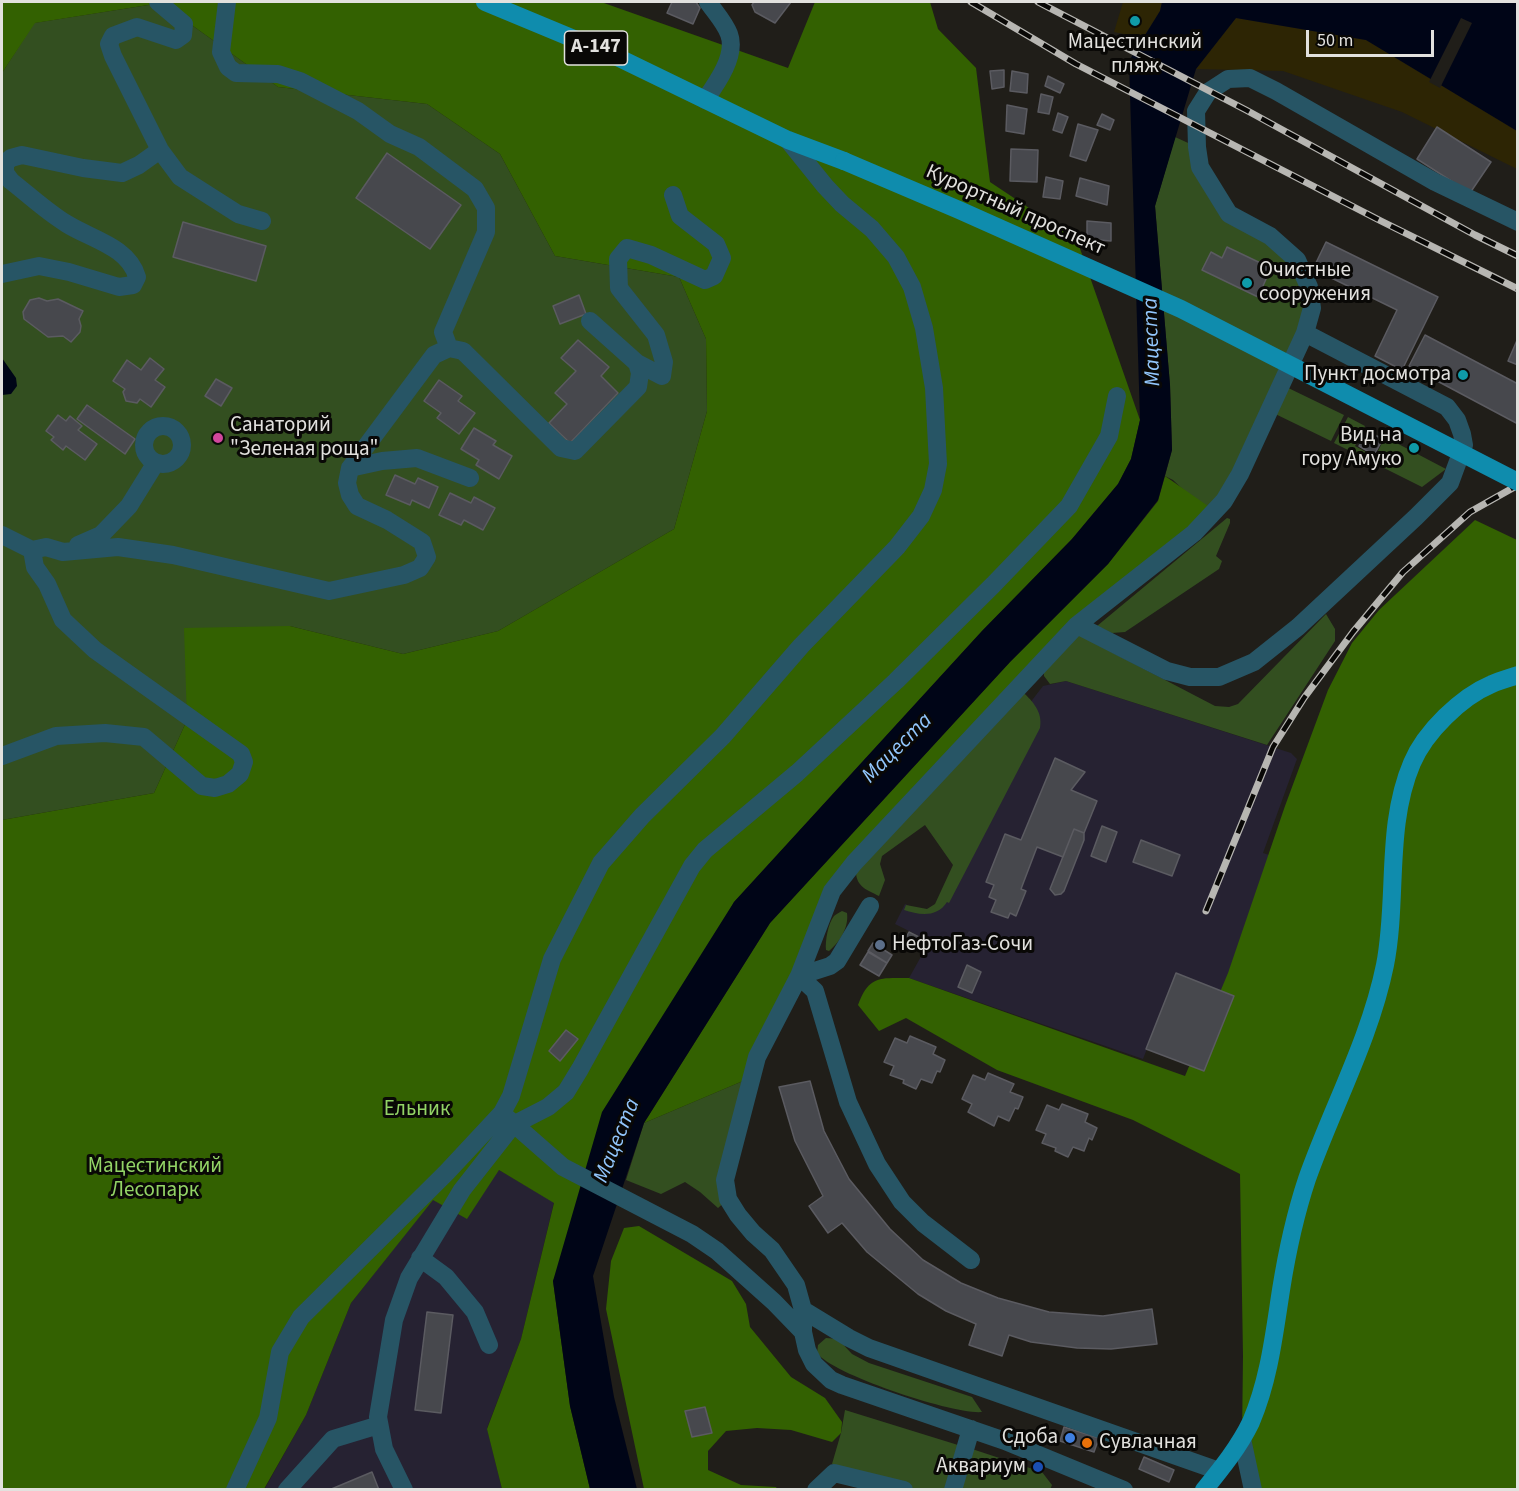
<!DOCTYPE html>
<html>
<head>
<meta charset="utf-8">
<style>
	body { margin:0 }
	#map { position:relative; width:1519px; height:1491px; overflow:hidden; background:#201e19; font-family:"Source Sans 3",sans-serif }
	canvas { display:block }
	.frame { position:absolute; inset:0; border:3px solid #e2e1de; pointer-events:none }
	.scale { position:absolute; left:1306px; top:30px; width:128px; height:27px; box-sizing:border-box; border:3px solid #e2e1de; border-top:0; padding-left:8px; font-size:18px; line-height:21px; white-space:nowrap; color:#e2e1de; -webkit-text-stroke:4px #090806; paint-order:stroke }
</style>
</head>
<body>
<div id="map">
<canvas width="1519" height="1491"></canvas>
<div class="frame"></div>
<div class="scale">50 m</div>
</div>
<script>
const ctx = document.querySelector('canvas').getContext('2d');
ctx.lineJoin = 'round';
function fill(path, color) { ctx.fillStyle = color; ctx.fill(path, 'evenodd'); }
function strokePath(path, color, width, dash) { ctx.strokeStyle = color; ctx.lineWidth = width; ctx.lineCap = dash ? 'butt' : 'round'; ctx.setLineDash(dash || []); ctx.stroke(path); }
function label(font, color, halo, rows, align = 'center') {
  ctx.font = font + ' "Source Sans 3",sans-serif'; ctx.lineWidth = 6; ctx.setLineDash([]); ctx.textBaseline = 'middle'; ctx.strokeStyle = halo; ctx.fillStyle = color; for (const [text, x, y, turn = 0] of rows) {
    ctx.save(); ctx.translate(x, y); ctx.rotate((+turn || 0) * Math.PI / 180); ctx.textAlign = isNaN(turn) ? turn : align; if (halo) ctx.strokeText(text, 0, 0); ctx.fillText(text, 0, 0); ctx.restore();
  }
}
fill(new Path2D(`
	M1066 681 1291 753 1297 759 1263 853 1272 856 1243 999 1176 974 1143 1059 909 978 928 944 927 940 895 924 905 904 914 908 927 909 936 906 1026 708 1043 686Z
	M499 1170 554 1202 521 1339 487 1428 502 1489 264 1490 306 1415 351 1303 433 1199 449 1209Z`), '#262232');
fill(new Path2D(`
	M161 3 278 87 427 104 500 154 555 256 679 277 706 339 707 411 674 529 498 631 403 654 290 626 187 720 154 793 2 820V73L34 23Z
	M1175 137 1197 147 1221 203 1287 249 1312 308 1278 383 1344 415 1331 441 1265 409 1211 516 1173 480 1165 476 1172 450 1170 385 1155 206Z
	M1348 417 1365 426 1355 446 1375 457 1385 437 1446 469 1422 487 1334 443Z
	M1227 518 1230 519V523L1216 556 1222 561 1219 569 1125 632 1112 633 1097 626Z
	M1326 614 1335 629V641L1267 745 1066 681 1050 684 1044 676V669L1077 634 1215 706 1229 707 1238 704Z
	M1023 692C1033 702 1043 712 1040 728L949 903 947 902C937 918 919 915 904 910L906 905 927 909 935 904 953 865 925 825 882 856 880 864 885 880 879 896C867 890 857 887 856 873Z
	M842 911 847 913C849 927 840 942 829 951L826 950C825 942 828 923 834 916 836 914 839 913 842 911Z
	M750 1078 728 1199 718 1208 700 1192 685 1182 661 1194 626 1180 644 1123Z
	M826 1338 838 1339 852 1354 869 1363 972 1397 982 1412C955 1415 833 1375 817 1353L818 1345Z
	M845 1410 958 1445 946 1489H916L832 1464 841 1433Z
	M969 1448 1042 1472 1052 1485 1050 1490H959Z`), '#334f20');
fill(new Path2D(`
	M2 2H601L788 68 815 2H930L938 29 976 68 990 182 1077 240 1140 420 1131 459 1118 484 1072 539 982 631 734 902 553 1281 570 1406 590 1489H502L487 1429 521 1339 554 1203 499 1170 467 1219 433 1200 351 1303 306 1415 264 1489H2V820L154 793 187 720 184 628 290 626 403 654 498 631 674 529 707 411 706 339 679 277 555 256 500 154 427 104 278 87 161 3 35 23 2 73Z
	M1165 476 1208 506 1211 516 1077 625 854 863 750 1078 644 1123 770 923 1010 662 1108 564 1158 501Z
	M1475 520 1517 540V1489H1253L1242 1439 1243 1356 1240 1174 1133 1120 997 1070 906 1018 879 1031 858 1005C869 975 880 978 909 978L1185 1076 1228 973 1285 806 1328 690 1352 643 1379 610Z
	M639 1226 732 1281 746 1304 750 1327 791 1377 825 1398 842 1422 841 1433 832 1442 791 1430 757 1428 726 1431 708 1451V1470L741 1485 776 1487 777 1489H644L606 1309 611 1261 624 1228Z`), '#336101');
fill(new Path2D(`
	M1123 2H1162L1160 11 1143 38 1114 32Z
	M1236 18 1366 40 1517 131V169L1402 112 1283 71 1196 69Z`), '#2d2504');
fill(new Path2D(`
	M1162 2H1517V131L1366 40 1236 18 1196 69 1155 206 1170 385 1172 450 1158 500 1108 564 1010 662 770 923 644 1123 593 1276 614 1397 637 1489H590L570 1406 553 1281 602 1112 734 902 982 631 1072 539 1118 484 1131 459 1140 420 1129 61 1160 11Z
	M2 358 16 378 17 386 11 394 2 395Z`), '#000517');
fill(new Path2D(`
	M1461 18 1472 23 1440 88 1429 82Z`), '#201e19');
const building = new Path2D(`
	M672 2H696L700 8 693 24 667 13Z
	M754 2H791L775 23 755 12 752 5Z
	M1004 70V87L992 89 990 71Z
	M1012 71 1028 74 1027 93 1010 91Z
	M1048 76 1064 84 1060 93 1045 86Z
	M1041 94 1053 97 1049 114 1038 112Z
	M1007 105 1027 109 1024 134 1006 131Z
	M1058 113 1068 117 1062 133 1053 130Z
	M1102 114 1114 120 1110 130 1097 125Z
	M1078 124 1098 130 1086 161 1070 156Z
	M1437 127 1491 162 1470 193 1417 159Z
	M1011 149 1038 150 1037 182 1010 181Z
	M387 153 461 205 430 249 356 198Z
	M1046 177 1063 181 1060 199 1043 197Z
	M1080 178 1109 186 1107 205 1076 196Z
	M1087 221 1111 223V241L1087 239Z
	M183 222 266 246 256 281 173 257Z
	M1326 242 1438 297 1402 370 1375 356 1397 310 1313 269Z
	M1227 247 1271 268 1258 297 1202 270 1211 252 1222 258Z
	M579 295 586 314 560 324 553 306Z
	M39 298 47 301 58 299 83 311 79 319 81 326 80 332 71 342 63 336 48 337 24 319 23 312 30 300Z
	M1425 335 1518 384V424L1409 366Z
	M1518 338V365L1508 361Z
	M578 340 609 367 601 376 618 393 570 443 549 423 567 404 555 393 576 371 561 358Z
	M150 358 164 369 155 380 165 387 151 407 140 399 137 403 126 401 123 392 125 389 113 381 127 360 141 370Z
	M216 379 232 388 221 406 205 396Z
	M439 380 462 396 458 401 475 413 459 434 437 418 441 413 424 401Z
	M87 405 135 439 125 454 77 419Z
	M58 415 66 421 70 416 82 426 78 430 97 444 85 460 66 446 63 450 51 440 54 437 46 431Z
	M474 428 496 441 493 445 512 456 499 479 476 465 479 460 461 449Z
	M1367 431 1383 439 1374 455 1359 446Z
	M395 475 415 484 418 478 438 487 429 508 412 500 410 505 386 495Z
	M450 493 471 503 474 497 495 508 483 530 464 520 461 525 439 515Z
	M1055 758 1085 772 1071 790 1097 801 1084 833 1074 829 1063 857 1037 847 1021 889 1026 891 1016 916 1010 913 1008 918 991 912 996 900 989 897 994 885 986 882 1005 834 1021 840Z
	M1102 826 1117 832 1106 862 1091 856Z
	M1074 829 1084 833V840L1064 891 1061 894 1055 895 1050 889Z
	M1141 840 1180 855 1172 876 1133 862Z
	M909 932 927 941 922 951 904 941Z
	M873 943 892 955 887 963 868 951Z
	M868 952 887 963 879 976 860 965Z
	M967 965 981 972 972 993 958 987Z
	M1176 973 1234 996 1204 1071 1146 1049Z
	M566 1030 578 1039 560 1061 549 1051Z
	M910 1036 936 1047 933 1054 945 1060 940 1072 937 1071 932 1083 921 1079 916 1089 903 1083 904 1080 890 1075 894 1066 884 1062 895 1038 907 1043Z
	M988 1073 1014 1084 1010 1092 1023 1097 1018 1109 1015 1108 1009 1121 998 1116 994 1126 968 1112 972 1104 962 1099 973 1075 985 1080Z
	M810 1081 824 1131 849 1179 890 1229 923 1260 961 1283 998 1298 1049 1312 1103 1316 1152 1309 1157 1344 1111 1349 1077 1348 1031 1342 1009 1335 1002 1356 969 1345 976 1324 946 1311 918 1294 867 1252 842 1223 828 1233 809 1206 823 1196 795 1141 779 1087Z
	M1062 1104 1088 1114 1085 1122 1097 1128 1092 1140 1089 1138 1084 1151 1073 1147 1068 1157 1055 1151 1056 1148 1042 1143 1046 1134 1036 1130 1047 1105 1059 1110Z
	M427 1312 453 1315 441 1413 415 1410Z
	M705 1407 712 1433 692 1437 685 1411Z
	M1064 1427 1099 1438 1094 1452 1060 1441Z
	M1144 1457 1174 1470 1169 1482 1139 1469Z
	M372 1472 379 1490H329Z`);
fill(building, '#47484d');
strokePath(building, '#5b5b61', 1.5);
strokePath(new Path2D(`
	M227 2 221 52 228 67 236 73 278 74 300 81 358 111 390 134 419 147 475 189 486 208V232L443 332 449 348
	M705 100C717 83 737 55 729 34 725 23 715 12 708 2
	M160 150 180 177 238 214 262 221
	M2 274 39 266 69 272 119 287 133 285 137 277C129 247 91 239 67 224 47 212 29 195 11 181L5 173V163L11 158 22 155 83 168 122 173 139 165 160 150 113 56 109 44 113 36 137 27 176 40 183 35 184 24 158 2
	M637 363 662 376 664 362 656 335 619 288 618 259 627 248 651 255 705 280 714 276 722 258 716 244 680 216 673 195
	M144 445a19 19 0 1 1 38 0a19 19 0 1 1-38 0Z
	M350 468 434 355 449 348 463 351 561 448 575 451 638 387 640 373 637 363 590 321
	M2 535 32 550 35 567 47 584 63 620 95 650 241 754 244 762 240 774 228 784 215 788 202 786 144 737 105 733 56 736 2 756
	M78 545 101 535 129 506 155 464
	M32 550 46 547 63 552 118 547 173 555 329 591 404 575 420 568 427 557 422 542 387 520 357 506 350 495 347 483 350 468 382 461 417 458 470 478
	M1077 625 1167 671 1190 677H1219L1254 662 1298 627 1416 517 1450 483 1464 445 1462 434 1457 420 1447 407 1305 333
	M799 976 815 991 848 1102 877 1164 902 1202 923 1223 971 1260
	M799 976 830 966 837 961 870 906
	M506 1117 563 1167 692 1234 717 1251 774 1302 803 1332
	M420 1258 446 1277 475 1312 489 1345
	M803 1310 849 1338 869 1348 1219 1471
	M1242 1439 1253 1490
	M235 1490 268 1418 280 1352 301 1317 447 1172 502 1113 511 1096 552 959 601 863 642 816 723 736 801 646 897 547 921 516 933 490 938 464 934 388 924 328 912 287 896 257 872 229 842 204 825 186 788 140
	M287 1490 333 1439 379 1425
	M404 1490 384 1449 378 1417 394 1320 409 1278 462 1190 513 1125 548 1107 566 1092 580 1069 692 866 705 850 797 773 896 681 993 585 1069 506 1109 436 1117 396
	M816 1490 834 1473 904 1490
	M953 1490 971 1429
	M1124 1490 1005 1441 842 1385 831 1380 814 1364 807 1350 803 1332V1310L796 1285 772 1250 753 1233 738 1215 728 1199 725 1180 757 1057 799 976 832 891 854 863 1077 625 1194 533 1224 501 1240 474 1305 333 1312 308 1309 287 1297 260 1270 236 1229 214 1200 167 1197 147 1196 111 1208 92 1228 79 1250 78 1276 91 1435 182 1518 222`), '#275565', 18);
strokePath(new Path2D(`
	M485 2 615 56 788 140 844 161
	M1204 1490C1221 1469 1239 1447 1251 1422 1269 1380 1274 1335 1281 1290 1287 1252 1295 1215 1307 1179 1332 1108 1370 1039 1385 965 1398 899 1385 826 1412 763 1425 732 1461 697 1492 684 1500 680 1509 678 1518 675`), '#0f8cad', 18);
const rail = new Path2D(`
	M971 2 1076 64 1381 221 1518 289
	M1038 2 1246 110 1475 235 1518 256
	M1206 911 1273 747 1304 698 1353 632 1403 572 1470 512 1518 485`);
strokePath(rail, '#b7b6b2', 7);
strokePath(rail, '#090806', 4.5, [14]);
strokePath(new Path2D(`
	M844 161 959 210 1181 309 1518 482`), '#0f8cad', 18);
for (const [x, y, r, color] of [
	[1135,21,6,"#0f9aa8"],
	[1247,283,6,"#0f9aa8"],
	[1463,375,6,"#0f9aa8"],
	[218,438,6,"#d1479c"],
	[1414,448,6,"#0f9aa8"],
	[880,945,6,"#5c6f8a"],
	[1070,1438,6,"#3f7fe0"],
	[1087,1443,6,"#e8710a"],
	[1038,1467,6,"#1a4fb4"]
]) { const dot = new Path2D(); dot.arc(x, y, r, 0, 2 * Math.PI); ctx.fillStyle = color; ctx.fill(dot); strokePath(dot, '#090806', 2); }
for (const [x, y, w] of [
	[596,48,63]
]) { const box = new Path2D(); box.roundRect(x - w / 2, y - 17, w, 34, 4.5); ctx.fillStyle = '#090806'; ctx.fill(box); strokePath(box, '#e2e1de', 1.5); }
label('bold 20px', '#e2e1de', null, [
	["А-147",596,48]
]);
label('21px', '#e2e1de', '#090806', [
	["Мацестинский",1135,43,"center"],
	["пляж",1135,67,"center"],
	["Очистные",1259,271],
	["сооружения",1259,295],
	["Пункт досмотра",1451,375,"right"],
	["Санаторий",230,426],
	["\"Зеленая роща\"",230,450],
	["Вид на",1402,436,"right"],
	["гору Амуко",1402,460,"right"],
	["НефтоГаз-Сочи",892,945],
	["Сдоба",1058,1438,"right"],
	["Сувлачная",1099,1443],
	["Аквариум",1026,1467,"right"]
], 'left');
label('21px', '#e2e1de', '#090806', [
	["Курортный проспект",1015,211,24]
]);
label('21px', '#93d466', '#090806', [
	["Ельник",417,1110],
	["Мацестинский",155,1167],
	["Лесопарк",155,1191]
]);
label('italic 22px', '#92c6fc', '#090806', [
	["Мацеста",1153,342,-92],
	["Мацеста",898,749,-45],
	["Мацеста",618,1141,-68]
]);
</script>
</body>
</html>
